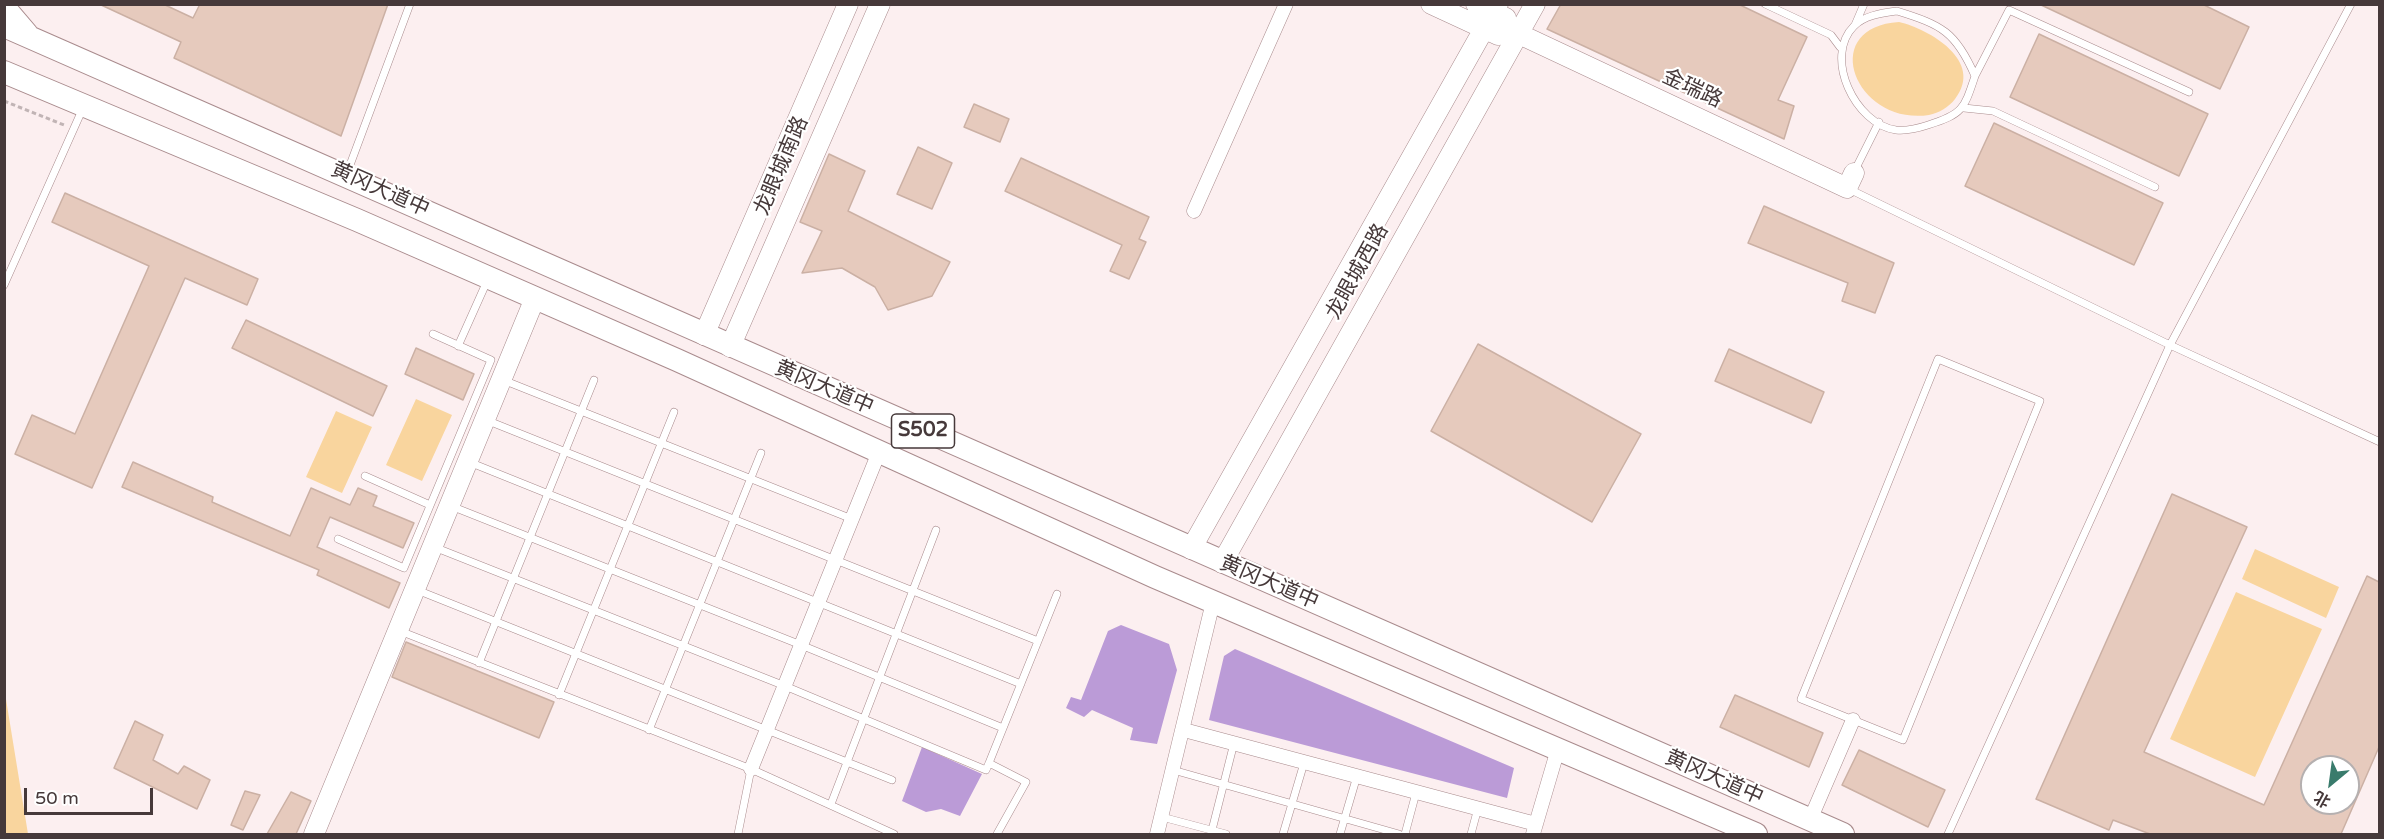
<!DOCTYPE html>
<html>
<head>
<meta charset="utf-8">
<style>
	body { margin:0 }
	#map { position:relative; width:2384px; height:839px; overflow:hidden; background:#fceff0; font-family:"Varela Round","Noto Sans SC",sans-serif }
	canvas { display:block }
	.frame { position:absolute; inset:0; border:6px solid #46393a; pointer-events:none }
	.north { position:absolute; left:2300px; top:755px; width:60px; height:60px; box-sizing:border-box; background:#fff; border:2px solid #b5b0b0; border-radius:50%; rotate:209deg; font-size:16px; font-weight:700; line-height:24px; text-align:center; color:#46393a }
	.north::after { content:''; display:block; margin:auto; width:21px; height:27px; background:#397b6c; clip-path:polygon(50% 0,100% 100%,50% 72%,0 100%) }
	.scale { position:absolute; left:24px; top:788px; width:129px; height:27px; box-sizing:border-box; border:3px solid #46393a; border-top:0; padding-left:8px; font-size:18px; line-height:21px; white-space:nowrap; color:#46393a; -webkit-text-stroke:4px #fff; paint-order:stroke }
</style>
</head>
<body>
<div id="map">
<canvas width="2384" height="839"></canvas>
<div class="frame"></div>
<div class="north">北</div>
<div class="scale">50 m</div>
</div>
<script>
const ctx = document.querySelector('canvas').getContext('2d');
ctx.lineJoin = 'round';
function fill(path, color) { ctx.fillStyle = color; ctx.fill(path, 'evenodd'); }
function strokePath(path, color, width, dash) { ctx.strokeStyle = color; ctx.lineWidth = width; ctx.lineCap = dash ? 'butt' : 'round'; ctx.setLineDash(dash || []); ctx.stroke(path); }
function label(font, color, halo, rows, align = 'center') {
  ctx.font = font + ' "Varela Round","Noto Sans SC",sans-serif'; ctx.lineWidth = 4.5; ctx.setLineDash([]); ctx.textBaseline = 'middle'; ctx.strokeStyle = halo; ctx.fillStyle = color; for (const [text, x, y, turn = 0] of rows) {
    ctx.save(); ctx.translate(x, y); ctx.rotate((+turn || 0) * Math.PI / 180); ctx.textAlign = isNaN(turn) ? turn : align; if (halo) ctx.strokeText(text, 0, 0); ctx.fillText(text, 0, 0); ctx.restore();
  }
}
fill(new Path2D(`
	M1899 22C1929 29 1985 61 1955 99 1949 107 1939 113 1929 115 1855 126 1817 27 1899 22Z
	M416 399 452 415 422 481 386 465Z
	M336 411 372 427 342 493 306 477Z
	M2255 549 2339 587 2326 618 2242 579Z
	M2236 592 2322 629 2255 777 2170 739Z
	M5 693 28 834H5Z`), '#f9d59e');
fill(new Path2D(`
	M1121 625 1169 644 1177 670 1157 744 1130 740 1133 728 1092 710 1084 717 1066 708 1071 697 1081 700 1108 631Z
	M1235 649 1514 768 1507 798 1209 720 1224 656Z
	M922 747 982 774 960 816 941 809 926 812 902 801Z`), '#bb9bd7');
const building = new Path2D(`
	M99 4H163L193 18 200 4H388L341 136 174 58 181 42Z
	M1561 4H1738L1807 37 1778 100 1794 106 1784 139 1547 29Z
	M2039 4H2202L2249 27 2220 89Z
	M2039 34 2208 114 2179 176 2010 97Z
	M974 104 1009 119 1000 142 964 127Z
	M1994 123 2163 203 2134 265 1965 186Z
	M918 147 952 163 932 209 897 194Z
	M829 154 865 171 848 211 950 262 932 296 888 310 875 287 842 268 802 273 822 231 800 222Z
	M1021 158 1149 217 1139 239 1146 242 1129 279 1110 271 1122 245 1005 191Z
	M65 193 258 279 247 305 185 278 92 488 15 454 32 415 75 434 149 266 52 222Z
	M1764 206 1894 263 1875 313 1842 301 1848 283 1748 243Z
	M246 320 387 386 373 416 232 348Z
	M1478 344 1641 434 1592 522 1431 431Z
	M416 348 474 374 463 400 405 374Z
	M1729 349 1824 392 1811 423 1715 381Z
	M133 462 213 497 212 502 290 536 311 488 350 505 358 488 377 496 373 506 414 523 403 548 330 517 317 547 400 583 389 608 317 575 319 570 122 487Z
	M2172 494 2247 527 2144 752 2264 805 2367 576 2379 582V747L2341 834H2150L2113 820 2109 830 2036 799ZM2312 767H2348V803H2312Z
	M406 642 554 702 539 738 392 677Z
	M1735 695 1823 733 1809 767 1720 727Z
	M135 721 163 735 153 760 178 774 184 766 210 780 197 809 114 768Z
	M1859 750 1945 790 1928 827 1842 785Z
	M245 791 260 795 243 830 231 825Z
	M291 792 311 801 296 834H267Z`);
fill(building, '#e6cabd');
strokePath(building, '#cbb0a4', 1.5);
const lane = new Path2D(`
	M1765 4 1831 35 1840 47
	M1897 11C1942 25 1956 32 1975 76 1964 109 1963 114 1928 125 1919 128 1906 131 1896 130 1855 124 1823 57 1854 26 1865 15 1883 13 1897 11Z
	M1855 25 1864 4
	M1975 76 2009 10 2189 92
	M1964 108 1993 111 2155 187
	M1855 170 1879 122
	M347 173 410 4
	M1849 189 2170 345 2380 442
	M4 285 83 108
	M458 346 488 279
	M1938 359 2040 401 1903 740 1801 699Z
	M503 380 852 519
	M486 420 1038 641
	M469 462 1021 684
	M365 476 430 505
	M451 506 801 645 1003 728
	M338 539 404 568 491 360 433 334
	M434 547 785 686 986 770 989 763
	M417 590 892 780
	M400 631 751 769 894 834
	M479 663 594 380
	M559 695 674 412
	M649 730 761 453
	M1173 770 1399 834
	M831 804 936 530
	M1162 817 1226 834
	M738 834 751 769
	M997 834 1026 782 989 763 1057 594
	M1211 834 1234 743
	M1283 834 1304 763
	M1340 834 1357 776
	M1405 834 1416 793
	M1471 834 1478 808
	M1948 834 2170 345 2351 4`);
const street = new Path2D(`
	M1194 211 1286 4
	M1184 730 1536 824
	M751 769 879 452
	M1810 820 1853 720
	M1157 834 1213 602
	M1533 834 1558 749`);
const secondary = new Path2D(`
	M1431 4 1498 35 1506 18 1476 4
	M1502 26 1847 188 1854 173
	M704 335 848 4
	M730 347 880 4
	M1191 549 1498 4
	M1222 563 1535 4
	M314 834 535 298`);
const primary = new Path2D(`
	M4 7 27 34
	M4 26 1843 834
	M4 72 357 220 677 360 1155 577 1756 834`);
strokePath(lane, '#a98b8d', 8);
strokePath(street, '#a98b8d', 15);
strokePath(secondary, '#a98b8d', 21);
strokePath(primary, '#a98b8d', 24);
strokePath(new Path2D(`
	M4 101 64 125`), '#c1b4b5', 3, [4.5, 3]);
strokePath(lane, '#fff', 7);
strokePath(street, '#fff', 14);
strokePath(secondary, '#fff', 20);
strokePath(primary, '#fff', 22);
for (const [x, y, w] of [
	[923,431,63]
]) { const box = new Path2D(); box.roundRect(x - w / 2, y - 17, w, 34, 4.5); ctx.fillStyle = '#fff'; ctx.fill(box); strokePath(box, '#46393a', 1.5); }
label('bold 20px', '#46393a', null, [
	["S502",923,431]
]);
label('21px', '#46393a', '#fff', [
	["金瑞路",1692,89,25],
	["龙眼城南路",782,166,-67],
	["黄冈大道中",380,190,24],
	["龙眼城西路",1358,272,-61],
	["黄冈大道中",824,388,23],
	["黄冈大道中",1269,583,23],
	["黄冈大道中",1714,778,24]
]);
</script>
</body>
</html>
